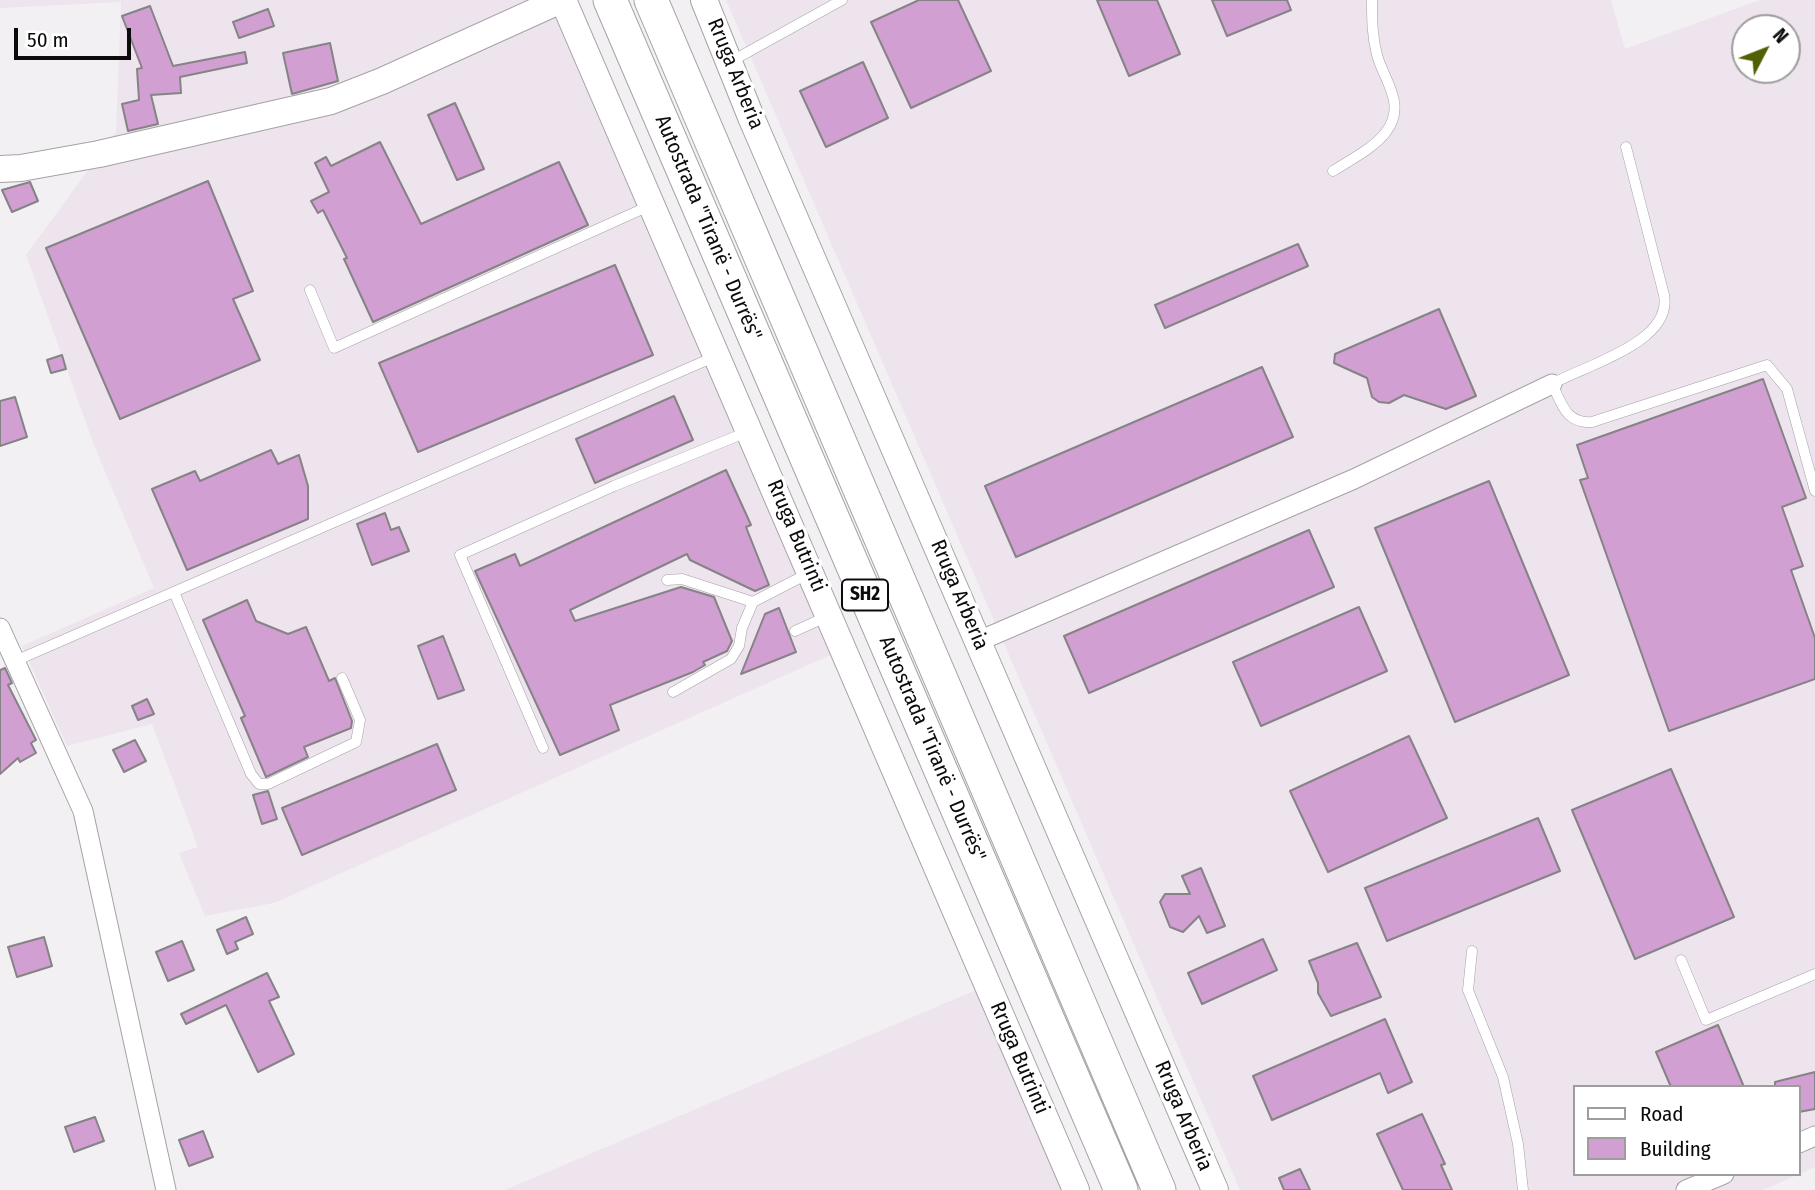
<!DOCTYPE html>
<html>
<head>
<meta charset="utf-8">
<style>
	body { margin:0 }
	#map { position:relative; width:1815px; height:1190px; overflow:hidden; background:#f3f0f3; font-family:"Fira Sans Condensed",sans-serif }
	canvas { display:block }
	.legend { position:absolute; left:1573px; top:1085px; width:228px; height:91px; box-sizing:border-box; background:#fff; border:2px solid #9e9d9e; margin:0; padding:9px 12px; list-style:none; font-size:21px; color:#0c0b0c }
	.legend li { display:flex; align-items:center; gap:14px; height:35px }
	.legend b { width:35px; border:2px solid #9e9d9e }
	.north { position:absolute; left:1731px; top:14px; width:70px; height:70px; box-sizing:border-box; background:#fff; border:2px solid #9e9d9e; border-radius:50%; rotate:48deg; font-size:19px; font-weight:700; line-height:28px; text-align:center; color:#0c0b0c }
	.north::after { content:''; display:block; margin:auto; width:24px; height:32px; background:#516004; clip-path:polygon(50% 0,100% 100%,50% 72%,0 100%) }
	.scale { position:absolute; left:14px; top:28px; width:117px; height:32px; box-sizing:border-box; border:4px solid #0c0b0c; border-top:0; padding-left:9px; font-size:21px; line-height:24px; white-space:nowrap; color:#0c0b0c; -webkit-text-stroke:5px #fff; paint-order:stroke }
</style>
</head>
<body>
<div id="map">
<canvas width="1815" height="1190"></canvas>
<ul class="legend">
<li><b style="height:9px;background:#fff"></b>Road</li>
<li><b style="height:19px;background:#d19fd1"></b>Building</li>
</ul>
<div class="north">N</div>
<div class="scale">50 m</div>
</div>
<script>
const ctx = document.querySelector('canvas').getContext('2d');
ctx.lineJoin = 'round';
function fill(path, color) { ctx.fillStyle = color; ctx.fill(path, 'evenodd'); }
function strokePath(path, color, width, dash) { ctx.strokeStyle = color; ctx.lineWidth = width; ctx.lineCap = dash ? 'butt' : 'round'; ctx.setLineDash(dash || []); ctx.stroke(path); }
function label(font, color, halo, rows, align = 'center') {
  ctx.font = font + ' "Fira Sans Condensed",sans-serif'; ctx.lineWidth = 7; ctx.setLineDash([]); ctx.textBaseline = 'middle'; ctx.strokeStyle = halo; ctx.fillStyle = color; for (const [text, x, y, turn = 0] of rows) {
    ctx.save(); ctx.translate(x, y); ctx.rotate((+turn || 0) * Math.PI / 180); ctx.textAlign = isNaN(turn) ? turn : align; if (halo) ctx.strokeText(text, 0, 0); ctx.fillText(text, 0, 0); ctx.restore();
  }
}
fill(new Path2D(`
	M0 0H563L844 649 274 903 205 916 179 853 198 847 152 724 67 746 22 646 154 588 95 448 26 255 116 132 121 2 0 8Z
	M726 0H1611L1625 49 1760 0H1815V1167L1763 1190H1240ZM1745 28H1787V70H1745ZM1575 1087H1799V1174H1575Z
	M988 985 1076 1190H505Z`), '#ede4ed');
const building = new Path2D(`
	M919 0H958L991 71 911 108 871 22Z
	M1097 0H1157L1180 54 1129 76Z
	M1212 0H1287L1291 10 1227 36Z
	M150 6 173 66 245 52 247 63 180 77 181 93 151 95 158 124 128 131 122 104 139 100 137 69 142 68 122 16Z
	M268 9 274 26 239 38 233 22Z
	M330 43 338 81 292 94 283 53Z
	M863 62 888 118 826 147 800 91Z
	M455 103 484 169 457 180 428 115Z
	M380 142 421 224 559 162 588 225 373 322 344 259 347 258 323 210 318 213 311 201 329 192 315 163 326 157 331 166Z
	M208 181 253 291 233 299 260 360 120 419 46 248Z
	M30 182 38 201 12 212 2 190Z
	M1298 244 1308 266 1165 328 1155 305Z
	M615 265 653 355 418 452 379 363Z
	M1439 309 1476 396 1446 409 1404 395 1389 403 1379 402 1372 397 1367 378 1334 363 1335 354Z
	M62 355 66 369 51 373 47 360Z
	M1262 367 1293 437 1016 557 985 486Z
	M1763 379 1806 498 1782 507 1803 566 1791 570 1815 638V679L1669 731 1580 480 1588 478 1577 445Z
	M674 396 693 440 595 483 576 439Z
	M15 397 27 437 0 446V401Z
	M271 450 278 464 299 455 308 486V519L187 570 152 489 195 471 200 481Z
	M726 470 751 525 746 527 769 585 755 591 690 560 687 554 570 610 575 621 681 587 714 597 732 641 727 651 703 662 705 665 693 672 610 705 619 730 560 755 475 571 515 554 520 566Z
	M1489 481 1569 675 1455 722 1375 528Z
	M385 513 391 530 399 527 409 551 372 565 357 524Z
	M1309 530 1334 587 1089 693 1064 636Z
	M247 600 256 621 288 634 306 627 329 681 335 678 352 721 351 728 304 747 308 757 266 777 241 718 245 716 203 620Z
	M1359 607 1387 671 1261 726 1233 662Z
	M779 608 796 652 741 674 765 614Z
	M443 636 464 690 438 699 418 646Z
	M5 668 12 683 8 685 36 740 31 743 36 753 20 762 18 758 0 774V670Z
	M147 699 154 714 138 720 132 706Z
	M1409 736 1447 818 1328 872 1290 791Z
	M135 740 146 761 124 772 113 750Z
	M437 744 456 790 302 855 282 808Z
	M1671 769 1734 917 1635 959 1572 810Z
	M268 791 277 819 262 824 253 795Z
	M1538 818 1560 871 1387 941 1365 888Z
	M1201 868 1225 926 1207 933 1199 916 1183 932 1170 927 1160 902 1165 894H1190L1182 876Z
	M246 917 253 934 235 942 238 949 227 954 217 930Z
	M44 937 52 966 17 977 8 947Z
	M1263 939 1277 970 1202 1004 1188 973Z
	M182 941 194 970 168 981 156 952Z
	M1357 943 1381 997 1331 1016 1318 993V983L1309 961Z
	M267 973 279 997 269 1001 294 1054 258 1072 226 1005 186 1024 181 1014Z
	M1385 1019 1412 1082 1388 1093 1380 1073 1272 1120 1253 1076Z
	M1718 1025 1744 1087H1671L1656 1052Z
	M1815 1072V1109L1799 1112V1087H1775V1082Z
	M1422 1114 1445 1164 1441 1165 1452 1190H1403L1377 1134Z
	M95 1117 104 1141 74 1152 65 1127Z
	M203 1131 213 1157 189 1166 179 1140Z
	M1300 1169 1310 1190H1284L1279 1178Z`);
fill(building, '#d19fd1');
strokePath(building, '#858385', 2);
const lane = new Path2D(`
	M730 62 842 0
	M1626 147 1664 295C1673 343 1583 366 1552 384 1562 404 1566 424 1592 422L1767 365 1787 389 1815 491
	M1333 171C1350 160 1374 148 1386 132 1407 104 1384 81 1377 55 1372 36 1372 19 1372 0
	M310 290 334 348 649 206
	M667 580 682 579 753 602 809 573
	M174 592 251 774 259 784H268L356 742 360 720 342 678
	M795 631 826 617
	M15 661 714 357
	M673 692 731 659 739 646 742 628 753 602
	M543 748 460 555 614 486 747 432
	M1472 951 1468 990 1503 1077 1518 1144 1523 1190
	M1681 960 1706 1020 1815 974`);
const street = new Path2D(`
	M0 628 83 811 166 1190
	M979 641 1354 479 1552 384
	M1799 1143 1815 1136
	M1686 1190 1724 1174`);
const secondary = new Path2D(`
	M563 0 1076 1190
	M704 0 751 117 1215 1190
	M0 169 21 168 99 154 331 101 382 81 561 0`);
const highway = new Path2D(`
	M610 0 1121 1190
	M651 0 1159 1190`);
strokePath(lane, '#a5a2a5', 11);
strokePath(street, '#a5a2a5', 21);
strokePath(secondary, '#a5a2a5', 28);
strokePath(highway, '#a5a2a5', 35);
strokePath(lane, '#fff', 10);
strokePath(street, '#fff', 19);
strokePath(secondary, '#fff', 26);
strokePath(highway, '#fff', 33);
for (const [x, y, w] of [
	[865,595,46]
]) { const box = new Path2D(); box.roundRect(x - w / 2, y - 15.5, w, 31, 5); ctx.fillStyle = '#fff'; ctx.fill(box); strokePath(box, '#0c0b0c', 2); }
label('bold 19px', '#0c0b0c', null, [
	["SH2",865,595]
]);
label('21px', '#0c0b0c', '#fff', [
	["Rruga Arberia",735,74,68],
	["Autostrada \"Tiranë - Durrës\"",708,228,67],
	["Rruga Butrinti",796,536,67],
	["Rruga Arberia",959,595,67],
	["Autostrada \"Tiranë - Durrës\"",932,749,67],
	["Rruga Butrinti",1019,1058,67],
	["Rruga Arberia",1183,1116,67]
]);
</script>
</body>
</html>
